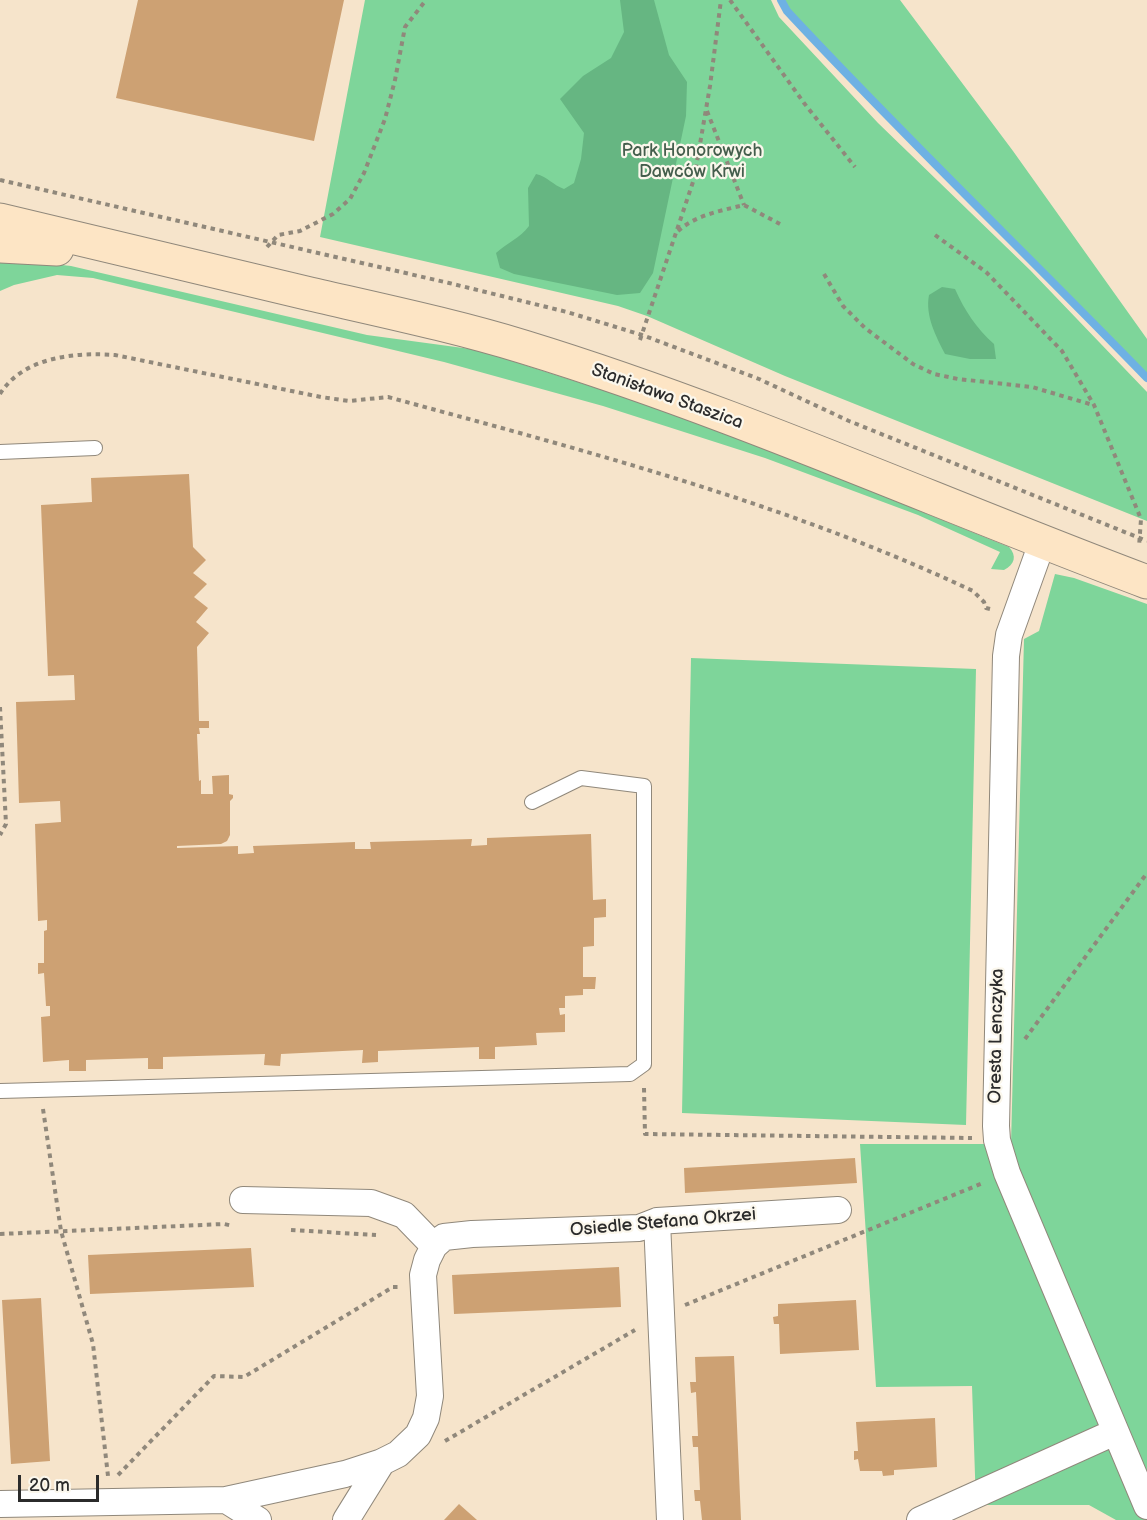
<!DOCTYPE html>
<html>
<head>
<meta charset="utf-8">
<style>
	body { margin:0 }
	#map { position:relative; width:1147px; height:1520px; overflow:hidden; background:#f6e4cb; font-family:"Balsamiq Sans",sans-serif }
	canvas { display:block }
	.scale { position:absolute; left:18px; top:1475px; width:81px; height:27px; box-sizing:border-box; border:3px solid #2b2b2b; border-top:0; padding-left:8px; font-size:18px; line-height:21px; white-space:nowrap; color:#2b2b2b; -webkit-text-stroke:4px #fbf7ec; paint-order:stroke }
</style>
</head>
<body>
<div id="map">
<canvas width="1147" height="1520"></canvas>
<div class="scale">20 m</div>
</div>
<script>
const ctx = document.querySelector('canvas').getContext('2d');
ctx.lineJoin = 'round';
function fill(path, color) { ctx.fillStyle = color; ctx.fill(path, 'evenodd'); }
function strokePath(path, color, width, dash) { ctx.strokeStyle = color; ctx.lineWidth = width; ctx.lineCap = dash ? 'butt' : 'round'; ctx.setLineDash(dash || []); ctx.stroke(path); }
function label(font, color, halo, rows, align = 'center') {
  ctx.font = font + ' "Balsamiq Sans",sans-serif'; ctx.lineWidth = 4.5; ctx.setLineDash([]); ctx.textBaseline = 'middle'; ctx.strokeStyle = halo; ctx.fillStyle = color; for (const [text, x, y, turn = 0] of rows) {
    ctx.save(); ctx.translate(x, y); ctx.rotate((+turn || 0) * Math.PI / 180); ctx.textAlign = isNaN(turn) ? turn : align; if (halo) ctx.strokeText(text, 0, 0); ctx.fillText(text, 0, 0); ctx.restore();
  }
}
fill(new Path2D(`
	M365 0H771L779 17 878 123 1030 270 1147 392V521L785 376 647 316 618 306 320 237Z
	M781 0H900L1013 151 1147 339V378C1028 255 904 137 787 11Z
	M0 258 71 266 367 335 478 350 646 404 734 436 1009 547C1017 556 1015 564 1004 570L991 569 1000 552 918 515 765 458 603 406 444 362 93 278 57 275 14 285 0 291Z
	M1055 574 1074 578 1147 604V1520H1116L1089 1505H976L972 1386 876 1387 860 1144H1011L1024 639 1039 631Z
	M691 658 976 669 966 1125 682 1113Z`), '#7ed59a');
fill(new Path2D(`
	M620 0H654L669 55 687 82 686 116 653 273 640 293 617 295 514 274 500 268 496 253C507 243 520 238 529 226L528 188 536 174C548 177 553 185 564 189L574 183 581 159 584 133 560 99 583 76 611 58 624 32Z
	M942 287 955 289C965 311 976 328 994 344L996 359H970L945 354C936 336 925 316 929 295Z`), '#66b682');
strokePath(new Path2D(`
	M781 0 787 11C904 137 1028 255 1147 378`), '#6eb1e3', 8);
fill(new Path2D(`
	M138 0H344L314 141 116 98Z
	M189 474 193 547 206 560 193 573 207 584 194 597 208 608 196 622 209 633 197 647 199 721H209V728H199L200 734H197L199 781 201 780V794H213L212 776 229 775V794L233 795V798L230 801V835L227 841 221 844 177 846V848L238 846V854L254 853 253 846 355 842V849H371L370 842 472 839 471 846 487 845V838L591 834 593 900 606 899V917L594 918V946L583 947V977H596L595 989H583V995L565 996V1008H559L560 1015 565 1014V1032L536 1033 537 1045 495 1047V1059H479V1047L378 1051V1062L362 1063 363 1050 281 1054 280 1066 264 1065 265 1054 163 1057V1069H148V1058L86 1060V1071H69V1060L43 1062 41 1017 50 1016V1006H46L44 973 38 974V963H44V931L47 930V920L38 921 35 824 61 822 60 801 19 803 16 702 75 700 74 675 48 676 41 505 92 502 91 478Z
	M855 1158 857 1183 685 1193 684 1168Z
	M251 1248 254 1287 90 1294 88 1255Z
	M619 1267 621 1307 454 1314 452 1275Z
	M41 1298 50 1461 11 1464 2 1300Z
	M856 1300 859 1350 780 1354 779 1324H774L773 1317 778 1316V1304Z
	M734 1356 741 1520H702L700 1501H695L694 1490H700L698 1447H693L692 1436H698L696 1392 691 1393 690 1382H696L695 1357Z
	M935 1418 937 1467 894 1470V1475L883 1476 882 1471H860L858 1459 854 1460V1451H858L856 1422Z
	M459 1504 477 1520H444Z`), '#cda173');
const lane = new Path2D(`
	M0 452 95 448
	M0 1091 630 1074 644 1064V786L581 778 532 802`);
const street = new Path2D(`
	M1042 543 1009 635 1006 656 996 1126 997 1140 1007 1173 1147 1506
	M243 1200 371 1203 404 1215 434 1246
	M657 1221 670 1520
	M226 1500 258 1520
	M0 1504 226 1500 345 1474 382 1462 398 1454 418 1435 426 1418 430 1396 423 1275 427 1260 434 1246 444 1237 472 1234 639 1228 657 1221 838 1210
	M346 1520 382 1462
	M920 1520 1115 1432`);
const secondary = new Path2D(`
	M0 220C102 244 204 269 306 293 379 310 452 325 524 347 736 412 939 504 1147 582
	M0 246 57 249`);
strokePath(lane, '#90887b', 16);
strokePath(street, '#90887b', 28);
strokePath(secondary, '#90887b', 35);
strokePath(new Path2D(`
	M730 0 804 103 855 167
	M707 111 744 205
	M0 180 449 283 567 312 642 335 759 379 849 421 1147 541
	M678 231C696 215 720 211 744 205L780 224
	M935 235 986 272 1062 351 1094 405 1141 519 1139 547
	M267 247 278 235 300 231 333 214 350 199 364 173 385 119 395 80 405 27 426 0
	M824 274 843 306 865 328 913 364 934 374 958 379 1032 387 1093 405
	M640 340 694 179 710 86 721 0
	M0 394C23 357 75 352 115 355L321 397 349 401 388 397C586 451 786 503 973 591L984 602 986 608 990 609
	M0 707 6 824 0 835
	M1025 1039 1147 873
	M644 1088 645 1134 972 1138
	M43 1109 61 1231 93 1344 108 1476
	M291 1230 376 1235
	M0 1234 224 1224 233 1226
	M685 1305 983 1183
	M445 1441 635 1330
	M118 1475 214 1376 244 1377 393 1287H398`), '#90887b', 4, [4.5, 4.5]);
strokePath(lane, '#fff', 14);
strokePath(street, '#fff', 26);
strokePath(secondary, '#fde5c5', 33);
label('18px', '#445e4c', '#fbf7ec', [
	["Park Honorowych",692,151],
	["Dawców Krwi",692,172]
]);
label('18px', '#2b2b2b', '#fbf7ec', [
	["Stanisława Staszica",667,397,20],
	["Oresta Lenczyka",997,1036,-89],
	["Osiedle Stefana Okrzei",663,1223,-5]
]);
</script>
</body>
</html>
